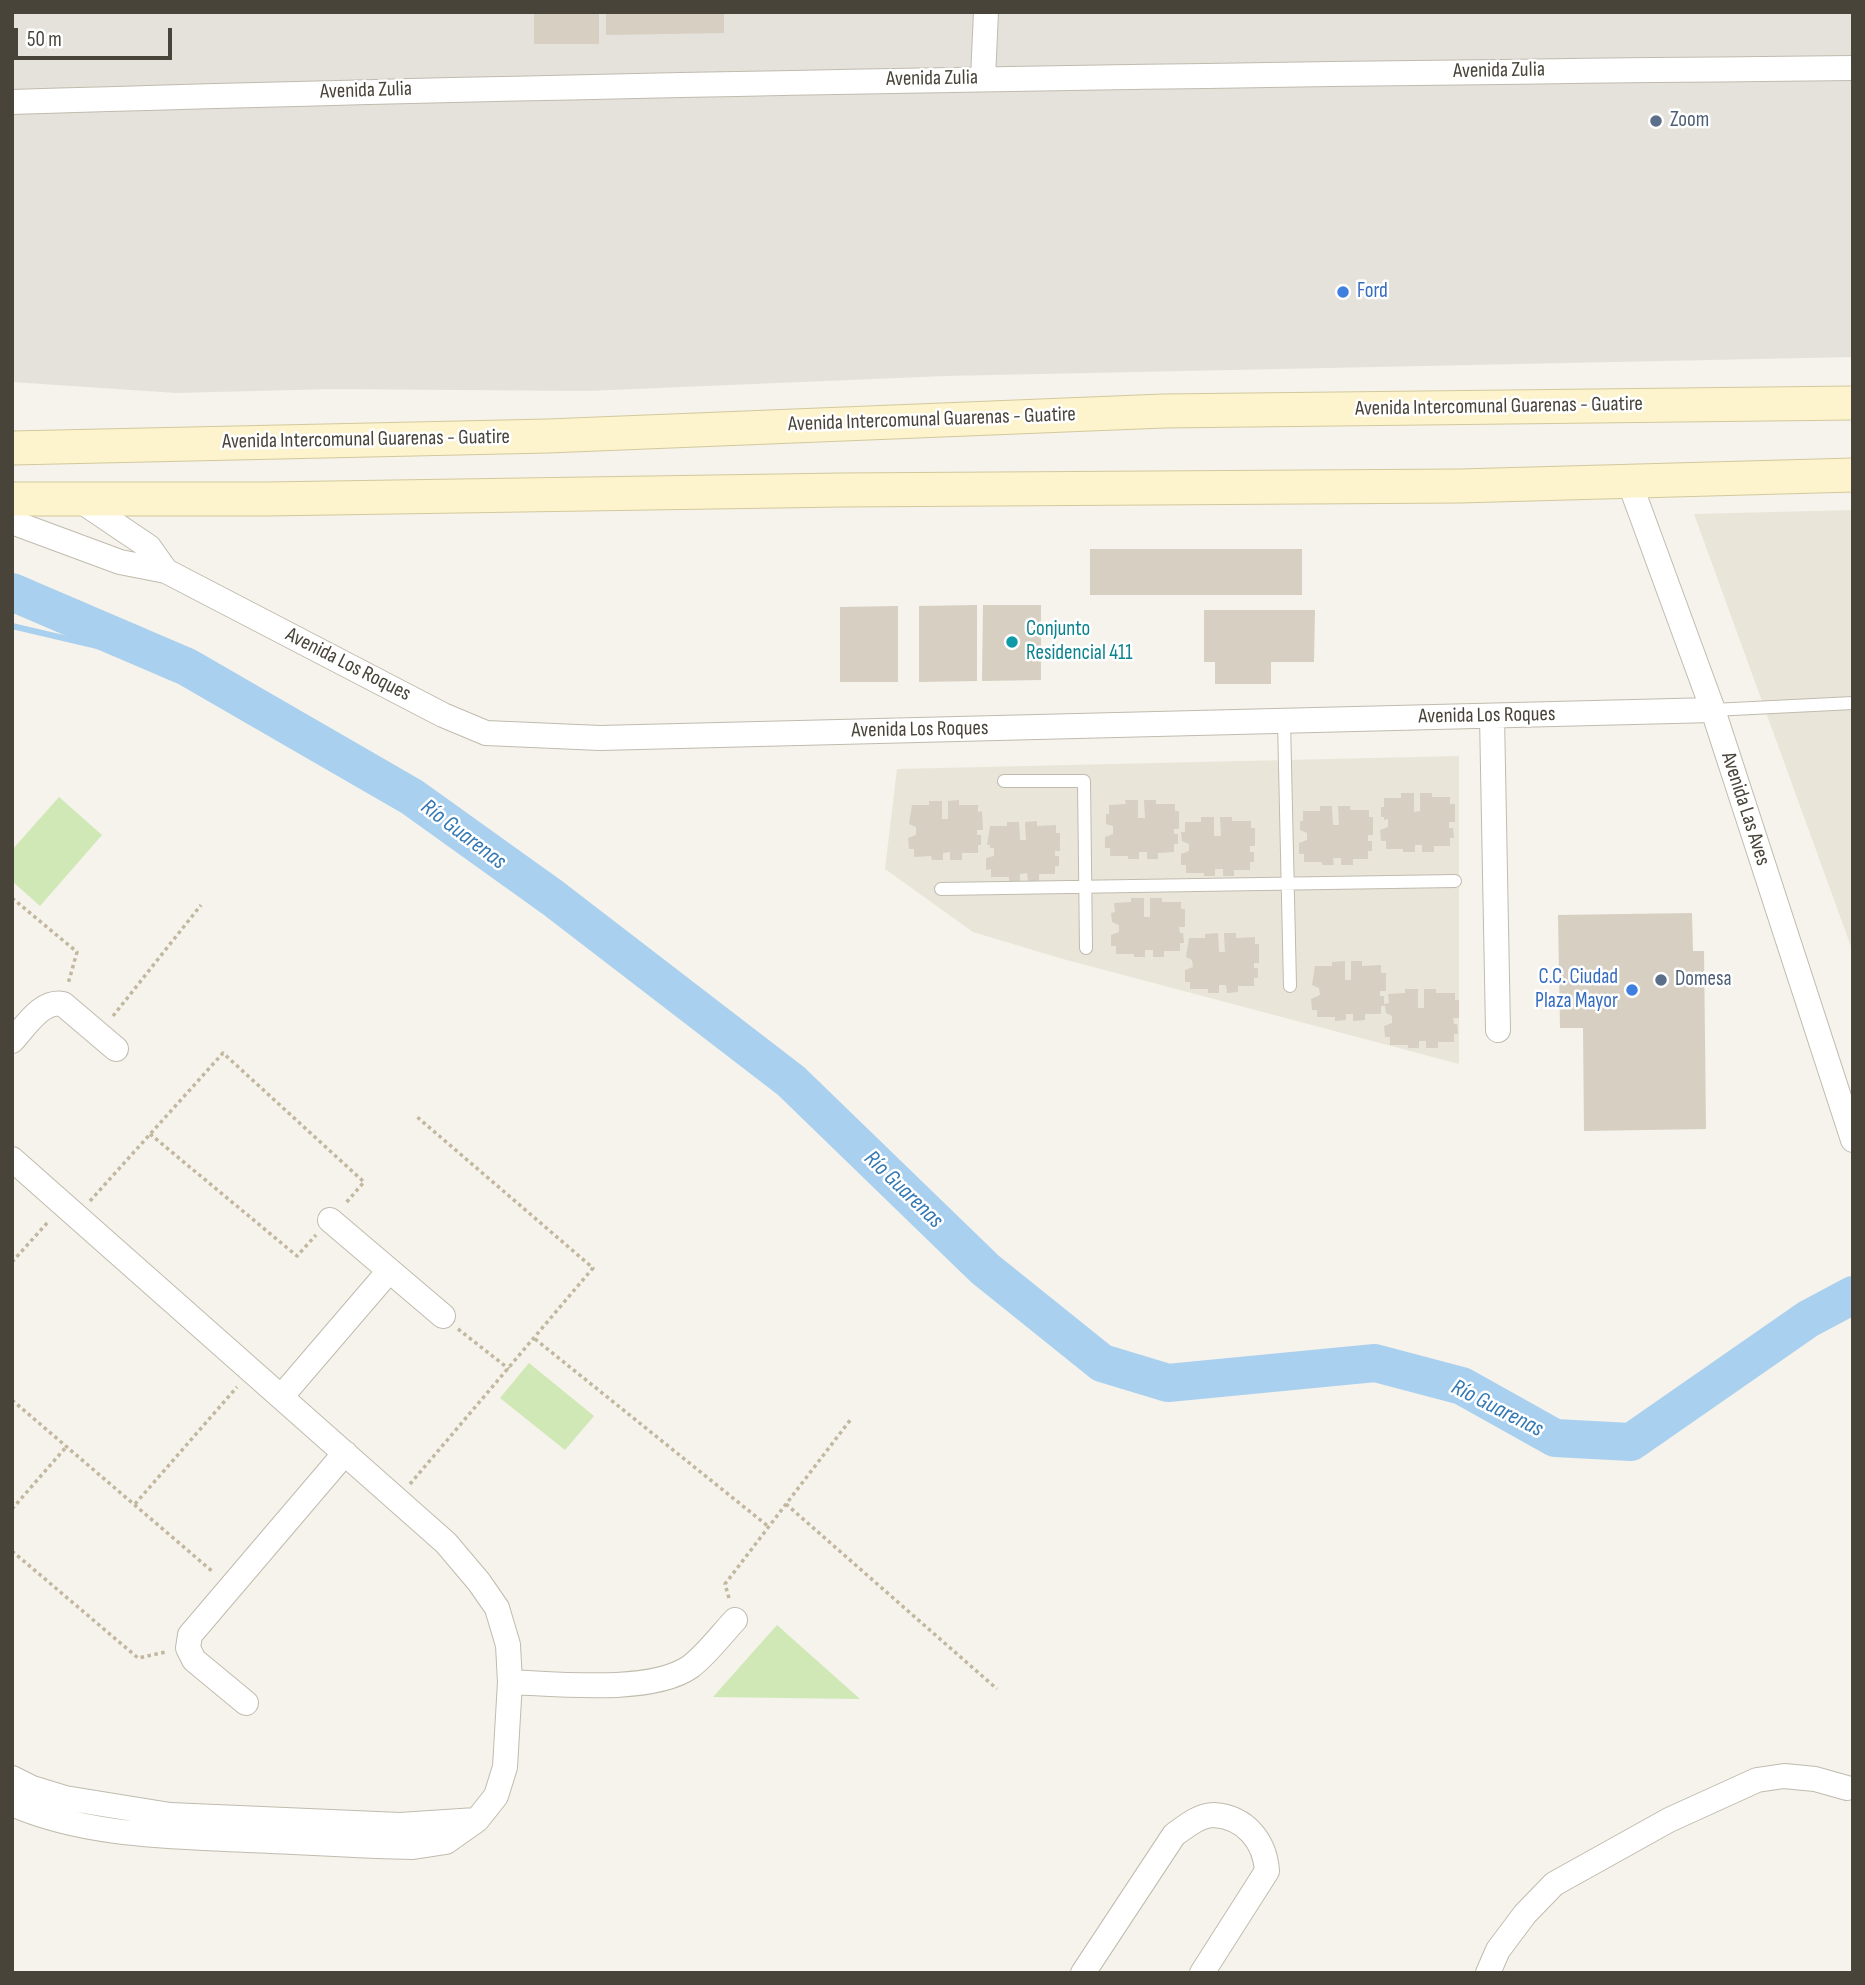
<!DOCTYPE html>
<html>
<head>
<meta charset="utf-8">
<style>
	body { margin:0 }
	#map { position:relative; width:1865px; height:1985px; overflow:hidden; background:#f5f3eb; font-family:"Sofia Sans Condensed",sans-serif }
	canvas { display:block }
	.frame { position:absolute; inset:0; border:14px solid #494439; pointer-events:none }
	.scale { position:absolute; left:14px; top:28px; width:158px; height:32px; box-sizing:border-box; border:4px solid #494439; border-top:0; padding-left:9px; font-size:21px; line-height:24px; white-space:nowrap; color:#494439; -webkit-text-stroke:5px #fff; paint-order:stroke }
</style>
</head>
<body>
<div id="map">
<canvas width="1865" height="1985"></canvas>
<div class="frame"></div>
<div class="scale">50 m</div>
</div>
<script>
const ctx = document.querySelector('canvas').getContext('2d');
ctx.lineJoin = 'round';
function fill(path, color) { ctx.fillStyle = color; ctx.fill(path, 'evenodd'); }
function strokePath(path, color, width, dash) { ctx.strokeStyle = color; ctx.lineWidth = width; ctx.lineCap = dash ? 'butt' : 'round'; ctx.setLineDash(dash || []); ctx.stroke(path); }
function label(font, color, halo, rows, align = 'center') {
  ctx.font = font + ' "Sofia Sans Condensed",sans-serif'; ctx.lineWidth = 5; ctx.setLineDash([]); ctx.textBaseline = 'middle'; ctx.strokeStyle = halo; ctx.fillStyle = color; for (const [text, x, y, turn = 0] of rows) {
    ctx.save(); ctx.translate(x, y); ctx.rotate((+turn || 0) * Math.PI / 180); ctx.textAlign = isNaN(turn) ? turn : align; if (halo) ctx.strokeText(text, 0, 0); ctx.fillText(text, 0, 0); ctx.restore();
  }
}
fill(new Path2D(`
	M1853 510V952L1694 514Z
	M1459 756V1064L1063 959 973 932 885 869 897 769Z`), '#e9e5d9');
fill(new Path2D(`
	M12 12H1853V357L945 376 587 391 333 389 176 393 12 382Z`), '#e5e2dc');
fill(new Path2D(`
	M59 797 102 835 40 906 12 881V850Z
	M529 1363 594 1416 565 1450 500 1398Z
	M777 1625 860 1699 713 1697Z`), '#cfe8b6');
strokePath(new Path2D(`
	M12 626 187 667`), '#aad0ef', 6);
strokePath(new Path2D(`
	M12 592 187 667 412 797 553 898 791 1081 985 1269 1102 1363 1168 1383 1375 1363 1462 1386 1555 1438 1631 1442 1808 1319 1853 1295`), '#aad0ef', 38);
fill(new Path2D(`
	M534 12H599V44H534Z
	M606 12H724V33L606 35Z
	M1090 549H1302V595H1090Z
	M977 605V681L919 682V606Z
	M983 605H1041V680L982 681Z
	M898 606V682H840V607Z
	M1204 610H1315L1314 662H1271V684H1215V662H1204Z
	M1401 793H1414V812L1420 811V793H1432V797H1450V804H1455V822H1449V828H1453L1454 838H1450V846H1434V852H1422V845H1415V852H1403V849H1386V841H1381L1380 830 1388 827V819L1384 820V817H1381V807H1384V798H1401Z
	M959 800V805H978V812L982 811 983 830H977V835H981V845H978V853H962V860H950V852L943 853V860H932L931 856 914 857V849H909L908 838 916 835V827L909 824 912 805H929V801H942V819H948V801Z
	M1125 800H1138V818H1145L1144 800H1156V804H1175V811H1179V829H1174V834H1178V844H1174V852L1158 853V859H1147V852H1139V859H1128V856H1110V848H1105V837L1113 834V826L1106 824V814H1109V805L1126 804Z
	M1320 806H1332L1333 825H1339L1338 806H1350V810H1369V817H1373V835H1368V841H1372V851H1368V859H1353V865H1341V858H1333L1334 865H1322V862H1304V854H1299V843L1307 840V833L1300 830V821H1303V811H1320Z
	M1201 817H1214V836H1221L1220 817H1232V821H1251V828H1255V846H1250V852H1254V862H1250V870H1234V876H1223V869H1215V876H1204V873H1186V865H1181V854L1189 851V844L1182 841 1181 832H1185V822H1201Z
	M1037 821V826L1056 825V833H1060V851H1055V856H1059V866H1055V874H1039V881H1028L1027 873 1020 874V881H1009V877H991V869L986 870V858L994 856V848H990V845H987L990 826H1007V822H1019L1020 840H1026L1025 822Z
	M1131 898H1144V917H1150V898H1162V902H1181V909H1185V927H1179L1180 933H1183L1184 943H1180V951H1164V957H1153V950H1145V957H1134V954H1116V946H1111V935L1119 932V925L1112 922 1111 913 1115 912 1114 903 1131 902Z
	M1692 913 1693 951H1704L1706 1129 1584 1131 1583 1028H1560L1558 915Z
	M1218 933 1219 952H1225L1224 933H1236V938L1255 937V944H1259V963H1254V968H1258V978H1254V986H1238V992L1227 993 1226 985H1219V993H1208V989H1190V982H1185V970L1193 967 1192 960 1186 957 1189 938H1205V934Z
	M1345 961V980H1351V961H1362V966L1381 965V973H1386V991H1380V996H1384V1004L1389 1003 1388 994 1405 993V989H1418V1008H1424V989H1436V993H1455V1000H1459V1018H1453L1454 1024H1457L1458 1034H1454V1042H1438V1048H1426V1041H1419V1048H1408V1045H1390V1037H1385L1384 1026 1392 1023V1016L1386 1013 1385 1006H1381V1014H1365V1020L1353 1021V1014H1346V1020L1335 1021V1017H1317V1010H1312L1311 999 1320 995 1319 988 1312 985 1315 966H1332V962Z`), '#d7cfc1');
const service = new Path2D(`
	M1713 710 1853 703
	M1284 721 1290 986
	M1004 781H1084L1086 948
	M941 889 1455 881`);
const minor = new Path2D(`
	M983 78 986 12
	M12 102C626 83 1239 74 1853 68
	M1629 481 1713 710 1853 1140
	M78 499 149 547 166 571
	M12 522 120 562 166 571 443 715 486 733 600 738 1713 710
	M1492 716 1498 1030
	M12 1041C26 1026 41 1000 63 1004L116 1049
	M12 1159 446 1543 479 1582 497 1608 508 1645 510 1682 505 1767 496 1796 477 1820 446 1842 413 1847C358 1846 303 1842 248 1840 169 1836 86 1836 12 1804
	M330 1220 443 1316
	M281 1397 389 1271
	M510 1682C557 1684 651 1694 690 1667 706 1655 721 1635 735 1620
	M246 1703 194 1660 188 1648 190 1635 345 1453
	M12 1778 32 1788 65 1798 170 1815 400 1825 476 1820
	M1083 1973 1174 1835C1185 1827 1199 1815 1214 1815 1246 1817 1265 1842 1267 1871L1202 1973
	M1488 1973 1498 1950 1525 1914 1554 1884 1669 1820 1757 1780 1784 1776 1815 1779 1847 1788`);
const secondary = new Path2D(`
	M12 448 548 436 1164 411 1853 403
	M12 499H267L841 490 1460 486 1853 475`);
strokePath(service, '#c1bbae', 14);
strokePath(minor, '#c1bbae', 26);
strokePath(secondary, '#d3c89c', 35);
strokePath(new Path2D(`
	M12 898 77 952 68 984
	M113 1016 201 905
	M150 1134 297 1256 316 1235
	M90 1201 223 1053 364 1182 345 1204
	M12 1262 48 1222
	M458 1329 509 1369
	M535 1339 769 1527
	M12 1400 213 1572
	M410 1484 593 1268 416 1116
	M135 1504 237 1387
	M786 1504 997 1689
	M12 1509 67 1446
	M12 1551 138 1658 166 1652
	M729 1598 725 1584 851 1419`), '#c2b79f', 3.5, [3.5, 3.5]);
strokePath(service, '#fff', 12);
strokePath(minor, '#fff', 24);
strokePath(secondary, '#fdf4cd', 33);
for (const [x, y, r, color] of [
	[1656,121,7,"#5c6f8a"],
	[1343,292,7,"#3f7fe0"],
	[1012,642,7,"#0f9aa8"],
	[1661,980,7,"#5c6f8a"],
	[1632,990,7,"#3f7fe0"]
]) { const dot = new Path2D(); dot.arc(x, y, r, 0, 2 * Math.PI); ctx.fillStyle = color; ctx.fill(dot); strokePath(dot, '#fff', 2.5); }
label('21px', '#494439', '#fff', [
	["Avenida Zulia",1499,71,-1],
	["Avenida Zulia",932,79,-1],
	["Avenida Zulia",366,91,-2],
	["Avenida Intercomunal Guarenas - Guatire",1499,407,-1],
	["Avenida Intercomunal Guarenas - Guatire",932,420,-2],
	["Avenida Intercomunal Guarenas - Guatire",366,440,-1],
	["Avenida Los Roques",348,665,27],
	["Avenida Los Roques",1487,716,-1],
	["Avenida Los Roques",920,730,-1],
	["Avenida Las Aves",1745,809,72]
]);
label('21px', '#4e5e75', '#fff', [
	["Zoom",1670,121],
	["Domesa",1675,980]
], 'left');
label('21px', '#366cbe', '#fff', [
	["Ford",1357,292],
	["C.C. Ciudad",1618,978,"right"],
	["Plaza Mayor",1618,1002,"right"]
], 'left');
label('21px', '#0d838f', '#fff', [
	["Conjunto",1026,630],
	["Residencial 411",1026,654]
], 'left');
label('italic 23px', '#3378b4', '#fff', [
	["Río Guarenas",463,835,37],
	["Río Guarenas",903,1190,44],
	["Río Guarenas",1497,1409,27]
]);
</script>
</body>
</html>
